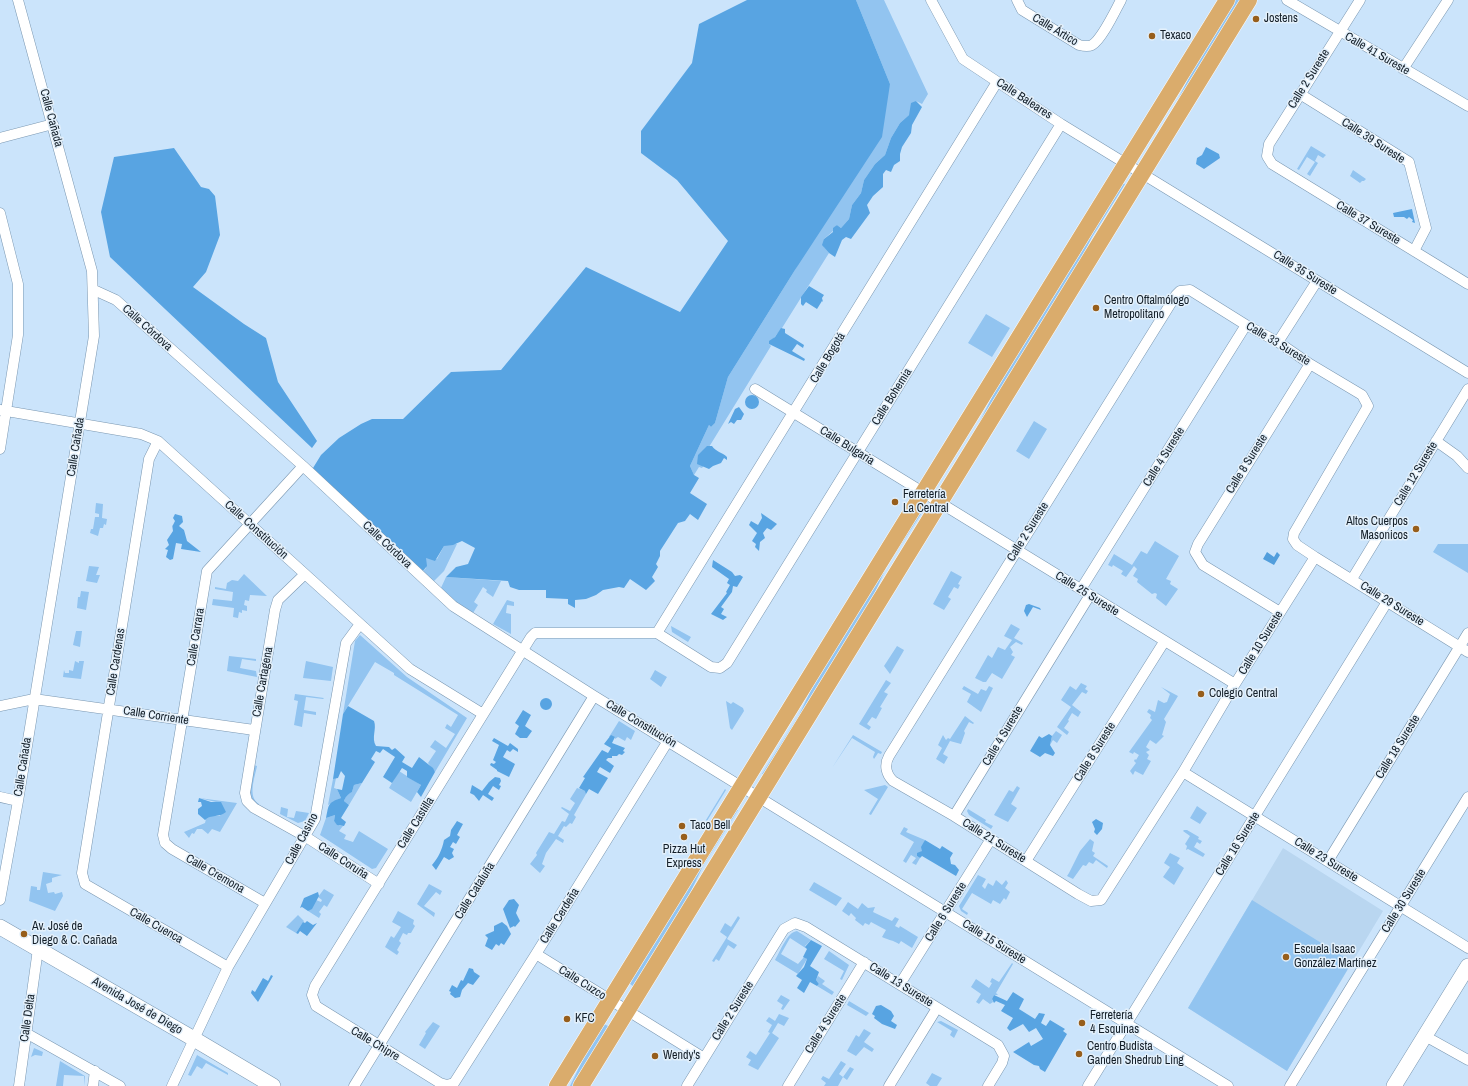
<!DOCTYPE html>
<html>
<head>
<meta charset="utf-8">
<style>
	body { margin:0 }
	canvas { display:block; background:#cbe4fb }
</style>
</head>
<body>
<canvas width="1468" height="1086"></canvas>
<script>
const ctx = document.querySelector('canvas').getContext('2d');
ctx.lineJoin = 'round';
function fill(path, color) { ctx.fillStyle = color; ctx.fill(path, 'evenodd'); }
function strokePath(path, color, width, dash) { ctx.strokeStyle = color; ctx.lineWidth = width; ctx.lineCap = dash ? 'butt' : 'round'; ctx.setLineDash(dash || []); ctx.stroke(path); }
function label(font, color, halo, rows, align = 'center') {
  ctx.font = font + ' "Archivo Narrow",sans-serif'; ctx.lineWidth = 3; ctx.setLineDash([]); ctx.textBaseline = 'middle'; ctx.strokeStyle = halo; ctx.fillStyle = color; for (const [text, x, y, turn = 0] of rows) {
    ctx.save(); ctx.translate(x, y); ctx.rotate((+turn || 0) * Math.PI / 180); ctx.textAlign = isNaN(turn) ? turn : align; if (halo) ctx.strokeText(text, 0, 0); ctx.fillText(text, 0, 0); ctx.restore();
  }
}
fill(new Path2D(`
	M1283 848 1383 911 1287 1071 1188 1008Z`), '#b9d6f0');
fill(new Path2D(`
	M856 0H884L928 94 922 104 916 101 909 115 900 123 891 138 885 155 875 164 864 180 861 193 852 205 849 219 841 228 837 225 833 231 824 239V247L829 253 782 328 769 344 771 346 709 447 701 464 704 465 702 468 699 467 694 475 690 466 709 425 711 427 715 423 728 377 795 270 890 84Z
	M1235 0H1243L1177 101 1200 56Z
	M1311 146 1326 155 1323 158 1318 155 1315 161 1318 163 1310 176 1307 174 1315 162 1307 157 1299 170 1297 169Z
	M1353 170 1366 179 1364 181H1362L1360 183 1350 176Z
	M1122 183 1125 184 1092 237 1072 278 944 481 978 425 998 385Z
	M986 314 1010 328 992 357 968 343Z
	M1034 421 1047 429 1029 459 1016 451Z
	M96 503 103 504 102 518 107 519 106 525 104 524 103 528H100L98 536 90 533 91 529H93L95 517H99V514L95 513Z
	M918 512 921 514 886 568 871 601 765 775 762 774 799 715 820 671Z
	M1155 541 1179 556 1166 579 1171 581 1170 584 1178 589 1166 606 1156 598 1157 594 1155 593 1152 594 1137 582 1138 579 1133 576 1137 569 1134 566 1126 577 1121 574 1123 571 1113 565 1112 567 1108 565 1114 554 1132 565 1141 551 1147 554Z
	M448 544H457L444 571 433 582 421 573 426 568V558L437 559 444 546Z
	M1438 544H1468V573L1433 552Z
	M89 566 99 567 96 575H100L97 583 86 581Z
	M951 571 962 577 958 584 960 585 958 589 954 587 948 597 951 599 944 610 933 604Z
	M244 574 267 596 250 595 249 601 245 600 244 605 247 606V611L242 610V613L239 612 238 618 233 617 234 608 212 605 213 599 232 601 233 592 215 589V587L226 589 227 583 232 580 238 581Z
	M446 577 501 581 493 597 486 592 487 590 483 587 474 602 478 605 473 613 456 604 440 590Z
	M81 591 89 592 86 610 77 608 78 597H80Z
	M507 600 514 602V606L507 605 506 613 511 614V634L493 624Z
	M1011 624 1020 629 1014 638 1023 643 1022 645 1016 642 1010 647 1013 652 1011 655 1015 657 1002 679 992 673 986 682H983L975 678 988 655 992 658 998 647 1005 650 1012 640 1004 636Z
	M671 626 691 637 688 642 672 632Z
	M76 631H82L80 647 73 645Z
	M360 635 407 677 467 718 435 772 428 763 436 751 430 747 435 740 446 748 455 734 445 728 447 724 451 727 458 715 394 675V673L375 662 343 714 355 641Z
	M897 646 904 650 903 652 890 674 884 666Z
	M229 656 256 659V661L242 659 240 668 256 671 257 677 227 671Z
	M75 661 79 663V661H84L81 679 63 677 64 670 65 673H69V670L73 671Z
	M306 661 333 667 331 681 303 678Z
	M655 670 667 677 661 687 650 679Z
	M886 680 891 683 884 692 888 694 880 707 882 708 876 719 872 717 867 724 871 727 869 730 859 724Z
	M1081 683 1087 686 1085 689 1088 691 1086 694 1082 692 1072 705 1081 712 1078 717 1072 713 1068 720 1069 721 1064 728 1069 732 1067 735 1057 727 1071 707 1061 700 1070 686 1076 690Z
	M964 686 978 694 981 689 986 691 989 686 993 688 981 712 967 702 971 694 962 689Z
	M1161 687 1178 696 1164 719 1166 722 1162 735 1164 736 1156 744 1150 740 1146 747 1150 750 1146 752 1149 755 1147 759 1151 761 1143 775 1135 771 1133 775 1130 771 1136 763 1134 761 1135 759 1136 760 1139 755 1134 752 1133 754 1129 752 1152 720 1150 718 1151 715 1147 712 1149 709 1155 712 1158 700 1164 703 1167 702 1170 694Z
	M295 694 324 698 323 699 306 697 304 710 316 712V715L304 713 302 727 294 725 298 701 294 700Z
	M726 701 731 704 733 702 743 708 744 711 732 730 730 728Z
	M965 716 974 723 973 724 969 722 964 731 965 733 961 744 950 741 943 754 948 757 944 764 936 759 942 748 938 745 943 735 946 740 948 738 950 739Z
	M619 721 635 731 631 740 627 737 625 741 618 737 615 739V737H609Z
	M1056 731 1062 735 1057 743 1053 740 1050 745 1052 736Z
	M853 735 882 752 881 754 878 753 874 759 873 757 875 752 852 738 832 768Z
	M254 765 257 766C255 777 247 797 259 804L258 806 249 796Z
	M399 771 421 785 411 802 389 788Z
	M336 778 334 788 337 789 341 798 328 805 333 779Z
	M362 783 349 805 344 801C346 796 347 793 352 792L354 785Z
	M885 785 888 787 871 815 869 814 878 799 864 790Z
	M1017 786 1020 788 1011 804 1017 808 1008 822 994 815 1009 790 1013 792Z
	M577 788 586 791V794L574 815 576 817 572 824 570 823 566 827 564 826 558 836 564 840 563 843 556 839 546 853 542 864 545 866 540 873 530 864 537 855 536 853 549 832 554 834 562 821 565 822 569 814 561 808 562 807 570 811 575 803 570 799Z
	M725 789 726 790 707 821 706 820Z
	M199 798 237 803 220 832 212 829 208 834 202 829H197L194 834 192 833 189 838 184 832 205 823 206 819 211 816H220L222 808 216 802Z
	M1197 806 1207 813 1200 824 1190 818Z
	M281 807 288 809 287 817 294 818 296 811 309 813 305 821 298 823 280 814Z
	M735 809 738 810 703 866 682 910 634 987 629 983Z
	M968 809 986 820 985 822 993 826 991 829 969 815 967 811Z
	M335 815 334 821 340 826H343L339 831 346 835 344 839 353 842 359 831 388 849 376 868 372 869 320 835 326 818Z
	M904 827 908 829 906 832 925 840 922 851 917 856 920 858 916 865 912 863 916 858 911 855 906 863 903 861 914 842 900 834Z
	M1184 830H1187L1199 837 1198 839 1202 841 1200 844 1197 842 1194 847 1205 854 1203 857 1188 849 1186 850 1187 846 1185 844 1190 836 1183 831Z
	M1090 839 1094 842 1092 851 1095 853 1093 856 1108 866 1107 868 1096 860 1093 864 1089 862 1086 866 1083 865 1073 879 1067 876 1069 873 1080 851Z
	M1170 853 1180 858 1177 863 1184 868 1174 885 1163 877 1170 867 1164 863Z
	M43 872 62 875 52 878V882L46 884 48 893 54 892 55 894 62 892 63 896 55 911 29 901 31 886 37 887V890H40Z
	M978 875 986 879 982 886 985 889 988 883 993 886 996 880 1002 885 1006 880 1008 883 1005 888 1010 892 1006 900 1004 898 1000 904 993 900 991 904 972 893 962 909 968 913 967 915 961 911 959 906Z
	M814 882 842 898 836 906 809 890Z
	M429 884 442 891 440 895 436 892 424 906 435 913 434 917 417 904Z
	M324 889 334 895 327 907 324 905 319 912 321 914 319 918 308 911 316 900 321 902 322 900 318 897Z
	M1252 900 1352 962 1287 1071 1188 1008Z
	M848 902 858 909 862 903 868 908 875 907 873 912 892 921 895 917 899 919 895 926 899 928 900 926 918 937 912 948 901 941 899 944C893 940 888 940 882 937L886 930 871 922 869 925 865 923 863 926 855 920 856 918 851 913 849 916 842 911Z
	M398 911 414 920 413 924 415 926 411 933H408L407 935 403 933 399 941 401 943 397 950 399 952 397 955 385 947 391 936 394 938 401 927 392 922Z
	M298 915 304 921 296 933 286 927Z
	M738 916 740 918 727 939 737 945 734 949 728 945 719 961 716 959 714 962 712 961 727 937 720 932 725 923 731 927Z
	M797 931 811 940 805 946 807 949 790 938 781 954 798 964 804 957 807 959 798 974 775 960C780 952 787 932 797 931Z
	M829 951 849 965 842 980 840 979 844 971 824 959Z
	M1012 963 1013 964 996 993 998 995H994L992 999 993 1002 990 1004 983 999 979 1004 976 1002 981 994 971 987 976 979 989 988 992 983 990 982 992 978 999 982Z
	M818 976 825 981 822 984 834 992 832 995 817 986 819 984 816 980Z
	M781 995 790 1000 783 1010 781 1009 783 1005 777 1001Z
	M849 1001 869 1013 866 1016 847 1005Z
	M779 1014 789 1018 784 1026 778 1023 772 1033 779 1038 758 1070 748 1065 751 1060 746 1057 750 1051 756 1055 770 1033 768 1032 772 1025 766 1021 769 1017 775 1021Z
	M941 1021 958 1030 954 1038 950 1035 952 1031 937 1022Z
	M433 1022 440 1026 425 1049 419 1045 426 1033 425 1032Z
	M604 1024 610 1027 575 1086H570L588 1049Z
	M864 1029 871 1033 864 1042 874 1049 872 1052 864 1047 856 1056 847 1051 856 1035 859 1037Z
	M34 1048 43 1052 42 1056 35 1055 31 1057Z
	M197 1055 228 1073V1075L206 1063 202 1069 197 1066 191 1076 188 1075Z
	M60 1061 85 1076 84 1086V1076L64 1075 63 1086H56Z
	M841 1061 846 1064 839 1074 843 1077 850 1067 854 1069 847 1080 843 1077 838 1086H824L826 1083 821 1079 823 1076 829 1079Z
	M932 1073 942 1078 937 1086H930L926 1083Z`), '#92c4f0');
fill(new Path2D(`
	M747 0H856L890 84 882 137 795 270 728 377 715 423 711 427 709 425 690 466 694 475 699 478 690 493 707 504 698 520 690 514 685 521 678 523 660 551V556L656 564 658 567 652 577 655 581 646 590 630 579 624 588 619 587 603 590 596 595 586 599 575 600V608L568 604V599L546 598V590H519L510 587 508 581 446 577 456 567 468 564 475 548 462 541 453 545 444 546 435 561 426 558 427 566 422 572 314 472 313 468 321 455 339 438 361 424 372 419H403L451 372 501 370 586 267 680 312 728 241 677 180 641 153V131L692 63 699 24Z
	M916 101 922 107 912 125 911 133 902 147 900 154V161L894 165 891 172 886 170 883 174V187L873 196 867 205 870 213 851 239 846 237 842 240 835 257 829 253 822 245 824 239 833 232V228L837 225 841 228 849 219 852 205 861 193 864 180 875 164 885 155 891 138 900 123 909 115 911 103Z
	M1206 147 1219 154 1220 158 1204 169 1196 164 1197 158 1202 155Z
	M174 148 201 187 209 189 215 196 220 235 206 272 193 287 244 324 266 338 278 382 317 441 312 448 110 257 101 212 114 157Z
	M1412 209 1415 223 1412 222 1413 220 1409 217 1407 219 1404 217H1394L1393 213Z
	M809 286 824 295 822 298 823 302 822 301 817 309 806 302 803 306 801 304V297Z
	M781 328 785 329V333L804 345 803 348 797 344 792 351 805 359 804 361 769 344V341L775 337Z
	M745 402a7 7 0 1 1 14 0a7 7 0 1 1-14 0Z
	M739 407 744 414 741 420H737L734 424 731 422 728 424 735 409Z
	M707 446H712C716 452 722 452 727 457V460L724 458 721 463 713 466 709 469 697 464 698 455Z
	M761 513 777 524 771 530 767 528 763 533 765 538 760 542 759 551 755 547 756 544 752 541 757 533 749 525 751 521 758 525 762 518Z
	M175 514 182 516 183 522 179 526 184 530 187 541 201 552 181 549 182 544 176 543 173 559 170 560 166 557 168 550 165 549 169 545 167 540 173 531C172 523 172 528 175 521L173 518Z
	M713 560 732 572 735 576 740 575 743 577 737 587 733 586 732 592 721 607 724 609 721 614 727 617 723 620 711 614 727 593 726 592 730 585 727 583 729 579 712 567Z
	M1029 604 1040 608 1041 610 1033 607 1027 617 1024 611 1026 605Z
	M540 704a6 6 0 1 1 12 0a6 6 0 1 1-12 0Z
	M348 706 374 721C377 729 371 738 376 746L389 747 392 750 395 748 405 757 402 762 412 768 419 757 433 768 435 772 421 797 417 792 421 785 407 777V771L402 768 392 783 383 777 395 757 383 749 380 753 376 751 371 759 375 762 362 783 354 785 352 792C348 794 346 796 344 801L349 805 341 818 346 822 344 826 337 825 334 821 335 815 326 818C329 805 327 803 341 798L337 789 342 790 345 776 341 771 338 778 333 779 343 714Z
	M523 710 531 715 525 726 532 731 527 738H520L515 734 519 726 515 723Z
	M1049 734 1052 736 1050 745 1055 753 1053 756 1045 753 1040 757 1030 751 1039 736 1042 738Z
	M611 735 615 737 612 743 625 748 623 751 625 752 622 755 619 754 617 756H612V758H608L606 760 614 766 610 773 600 767 597 772 608 778 598 794 589 789 586 794 585 791 579 788 585 778 583 777 602 750 608 753 611 748 604 744Z
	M494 738 508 746 510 743 518 749V752L513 749 510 752 507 750 503 757 515 764 509 777 497 771V770L490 765 491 763 494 764 496 762 493 760 499 745 492 741Z
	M495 777 500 778 501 781 499 785 501 786 499 790 493 786 488 794 494 798 492 801 483 795 479 801 474 795 470 793 472 785 482 791 489 782Z
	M199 798 211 802H221L226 812C219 818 211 814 205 820L198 814V809L202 806 201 802H198Z
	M1096 819 1103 823 1102 829 1097 835 1094 832 1095 829 1092 822Z
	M457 821 463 824 457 835 460 837 456 844 453 842 450 847 454 849 452 853 454 857 449 860 444 857 436 870 432 865C438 858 442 850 444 840L450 836 451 830Z
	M925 840 940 849 942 846 953 853 950 858 951 864 955 865 959 870 956 876 922 856 920 858 917 856V853L922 851 921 847Z
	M318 892 319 896 312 909 308 911 302 907 300 908 304 898Z
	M514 899 519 905 516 913 520 921 515 927 514 926 510 928 503 909 509 900Z
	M307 921 313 925 317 923 307 936 300 931 298 934 296 933 303 922 305 923Z
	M502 922 507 926 511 934 504 945 501 943 499 946 496 944 492 950 485 946 488 938 485 935 494 931V926Z
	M811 940 822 946 810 966 819 972 816 980 819 984 817 986 810 982 804 993 797 988 802 980 796 976 804 967 807 959 803 957 807 949 805 947Z
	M469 968 473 969 474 972 480 976 473 985 468 983 462 990 460 997 455 998 450 994 451 992 449 991 452 985 457 988 461 980 463 981Z
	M271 975 273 976 258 1002 251 993 252 990 255 992 263 978 268 981Z
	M1013 992 1024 999 1019 1009 1035 1019 1039 1013 1045 1014 1041 1023 1046 1026 1050 1020 1065 1029 1063 1031 1067 1034 1045 1072 1040 1069 1039 1066 1034 1065 1013 1052 1029 1042 1031 1046 1043 1039 1036 1028 1029 1032 1023 1024 1010 1031 1007 1028 1013 1018 1001 1011 1005 1005 996 1001 994 1003 992 999 994 995 1007 1001Z
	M881 1005 891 1011 894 1016 891 1021 897 1025 895 1029 882 1024 874 1018 875 1016 872 1014 876 1006Z`), '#58a4e2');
fill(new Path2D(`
	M1267 552 1274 557 1277 552 1280 555 1274 565 1263 559Z`), '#529edc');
const street = new Path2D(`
	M931 0 963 59 1061 124 1468 373
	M1017 0 1022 10 1079 45C1083 46 1088 47 1092 45 1102 39 1115 11 1121 0
	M1287 0 1468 106
	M1360 0 1269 144 1267 156 1272 164 1468 284
	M1403 69 1448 0
	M1300 94 1409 162 1426 228 1414 251
	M0 138 53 124
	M0 213 18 284V335L0 449
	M94 290 116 300 303 466 453 606 594 696 1228 1086
	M1278 342 1317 281
	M755 389 1235 684
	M0 410 141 434 158 441 410 669 483 714
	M158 441 149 459 82 873 85 884 228 967
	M1436 441 1457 456 1468 468
	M1315 557 1235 684 1183 772 1101 900 1091 901 1078 894 954 816 893 781C886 774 884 765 889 756L1176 295 1180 291 1190 290 1246 325 1278 342 1310 364 1362 395 1368 406 1294 533 1293 539 1297 545 1315 557 1468 652
	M305 574 278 600 275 610 245 793 247 801 254 808 306 837 379 884
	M1352 579 1468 389
	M1081 589 1246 325
	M1280 612 1203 565 1195 552 1198 544 1310 364
	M657 633 997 82
	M0 706 34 699 254 730
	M668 741 536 954 454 1083 447 1085 440 1083 316 1006 312 995 315 986 531 637 535 633H657L711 667 720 668 727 663 1061 124
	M1183 772 1468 948
	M0 797 18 801
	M954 816 1090 595
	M1026 861 1164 642
	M1328 861 1468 633
	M0 900 18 801 94 336 92 271 18 0
	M265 903 172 849 165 843 163 835 207 571 303 466
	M536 954 704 1058
	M900 984 991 839
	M26 1033 120 1086
	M1425 1036 1468 1060
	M19 1086 38 949
	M93 1086 95 1071
	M172 1086 228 967 315 819 346 643 360 624
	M354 1086 594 696
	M687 1086 779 937 784 929 795 923 806 927 998 1045 1004 1056 1002 1063 988 1086
	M788 1086 864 962
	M889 1086 937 1008
	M1088 1086 1387 602
	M1290 1086 1468 797`);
const secondary = new Path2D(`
	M0 927 194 1039 273 1086
	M1394 1086 1468 966`);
const primary = new Path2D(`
	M557 1086 1227 0
	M581 1086 1249 0`);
strokePath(street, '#7a97b1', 11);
strokePath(secondary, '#7a97b1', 16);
strokePath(primary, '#fff', 17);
strokePath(street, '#fff', 10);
strokePath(secondary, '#fff', 15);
strokePath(primary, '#daac6c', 16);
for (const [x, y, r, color] of [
	[1256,19,4,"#975e1b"],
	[1152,36,4,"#975e1b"],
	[1096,308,4,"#975e1b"],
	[895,502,4,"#975e1b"],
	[1416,529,4,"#975e1b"],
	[1201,694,4,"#975e1b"],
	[682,826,4,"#975e1b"],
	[684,837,4,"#975e1b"],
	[24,934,4,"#975e1b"],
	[1286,957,4,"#975e1b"],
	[567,1019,4,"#975e1b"],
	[1082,1023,4,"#975e1b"],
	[1079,1054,4,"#975e1b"],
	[655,1056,4,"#975e1b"]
]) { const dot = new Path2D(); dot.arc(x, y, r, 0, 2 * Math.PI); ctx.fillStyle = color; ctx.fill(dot); strokePath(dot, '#e3f0fb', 1.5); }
label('12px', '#131e28', '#e3f0fb', [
	["Jostens",1264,19],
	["Texaco",1160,36],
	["Centro Oftalmólogo",1104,301],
	["Metropolitano",1104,315],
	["Ferretería",903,495],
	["La Central",903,509],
	["Altos Cuerpos",1408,522,"right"],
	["Masonicos",1408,536,"right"],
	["Colegio Central",1209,694],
	["Taco Bell",690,826],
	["Pizza Hut",684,850,"center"],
	["Express",684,864,"center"],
	["Av. José de",32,927],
	["Diego & C. Cañada",32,941],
	["Escuela Isaac",1294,950],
	["González Martínez",1294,964],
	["Ferretería",1090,1016],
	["4 Esquinas",1090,1030],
	["KFC",575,1019],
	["Centro Budista",1087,1047],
	["Ganden Shedrub Ling",1087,1061],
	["Wendy's",663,1056]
], 'left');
label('12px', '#131e28', '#e3f0fb', [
	["Calle Ártico",1055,30,31],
	["Calle 41 Sureste",1377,54,30],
	["Calle 2 Sureste",1309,79,-58],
	["Calle Baleares",1024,99,33],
	["Calle Cañada",51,118,75],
	["Calle 39 Sureste",1373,141,33],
	["Calle 37 Sureste",1368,223,31],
	["Calle 35 Sureste",1305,273,32],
	["Calle Córdova",147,328,42],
	["Calle 33 Sureste",1278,344,31],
	["Calle Bogotá",828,358,-59],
	["Calle Bohemia",892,397,-58],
	["Calle Bulgaria",847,446,32],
	["Calle Cañada",76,447,-81],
	["Calle 4 Sureste",1164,457,-58],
	["Calle 8 Sureste",1247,464,-58],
	["Calle 12 Sureste",1416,474,-59],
	["Calle Constitución",256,530,42],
	["Calle 2 Sureste",1028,532,-58],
	["Calle Córdova",387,545,43],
	["Calle 25 Sureste",1087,594,32],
	["Calle 29 Sureste",1392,604,32],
	["Calle Carrara",196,637,-81],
	["Calle 10 Sureste",1261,643,-58],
	["Calle Cardenas",116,662,-81],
	["Calle Cartagena",263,682,-80],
	["Calle Corriente",156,716,9],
	["Calle Constitución",641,724,31],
	["Calle 4 Sureste",1003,736,-59],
	["Calle 18 Sureste",1398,747,-58],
	["Calle 8 Sureste",1095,752,-58],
	["Calle Cañada",23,767,-81],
	["Calle Castilla",416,823,-58],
	["Calle Casino",302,839,-62],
	["Calle 21 Sureste",994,841,32],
	["Calle 16 Sureste",1238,844,-58],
	["Calle 23 Sureste",1326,860,32],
	["Calle Coruña",343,861,33],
	["Calle Cremona",215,874,30],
	["Calle Cataluña",475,891,-58],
	["Calle 30 Sureste",1404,901,-58],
	["Calle 6 Sureste",946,912,-58],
	["Calle Cerdeña",560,916,-58],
	["Calle Cuenca",156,926,30],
	["Calle 15 Sureste",994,942,32],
	["Calle Cuzco",582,983,32],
	["Calle 13 Sureste",901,985,32],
	["Avenida José de Diego",137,1006,30],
	["Calle 2 Sureste",733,1011,-58],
	["Calle Delta",28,1018,-82],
	["Calle 4 Sureste",826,1024,-58],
	["Calle Chipre",375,1044,31]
]);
</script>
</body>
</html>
